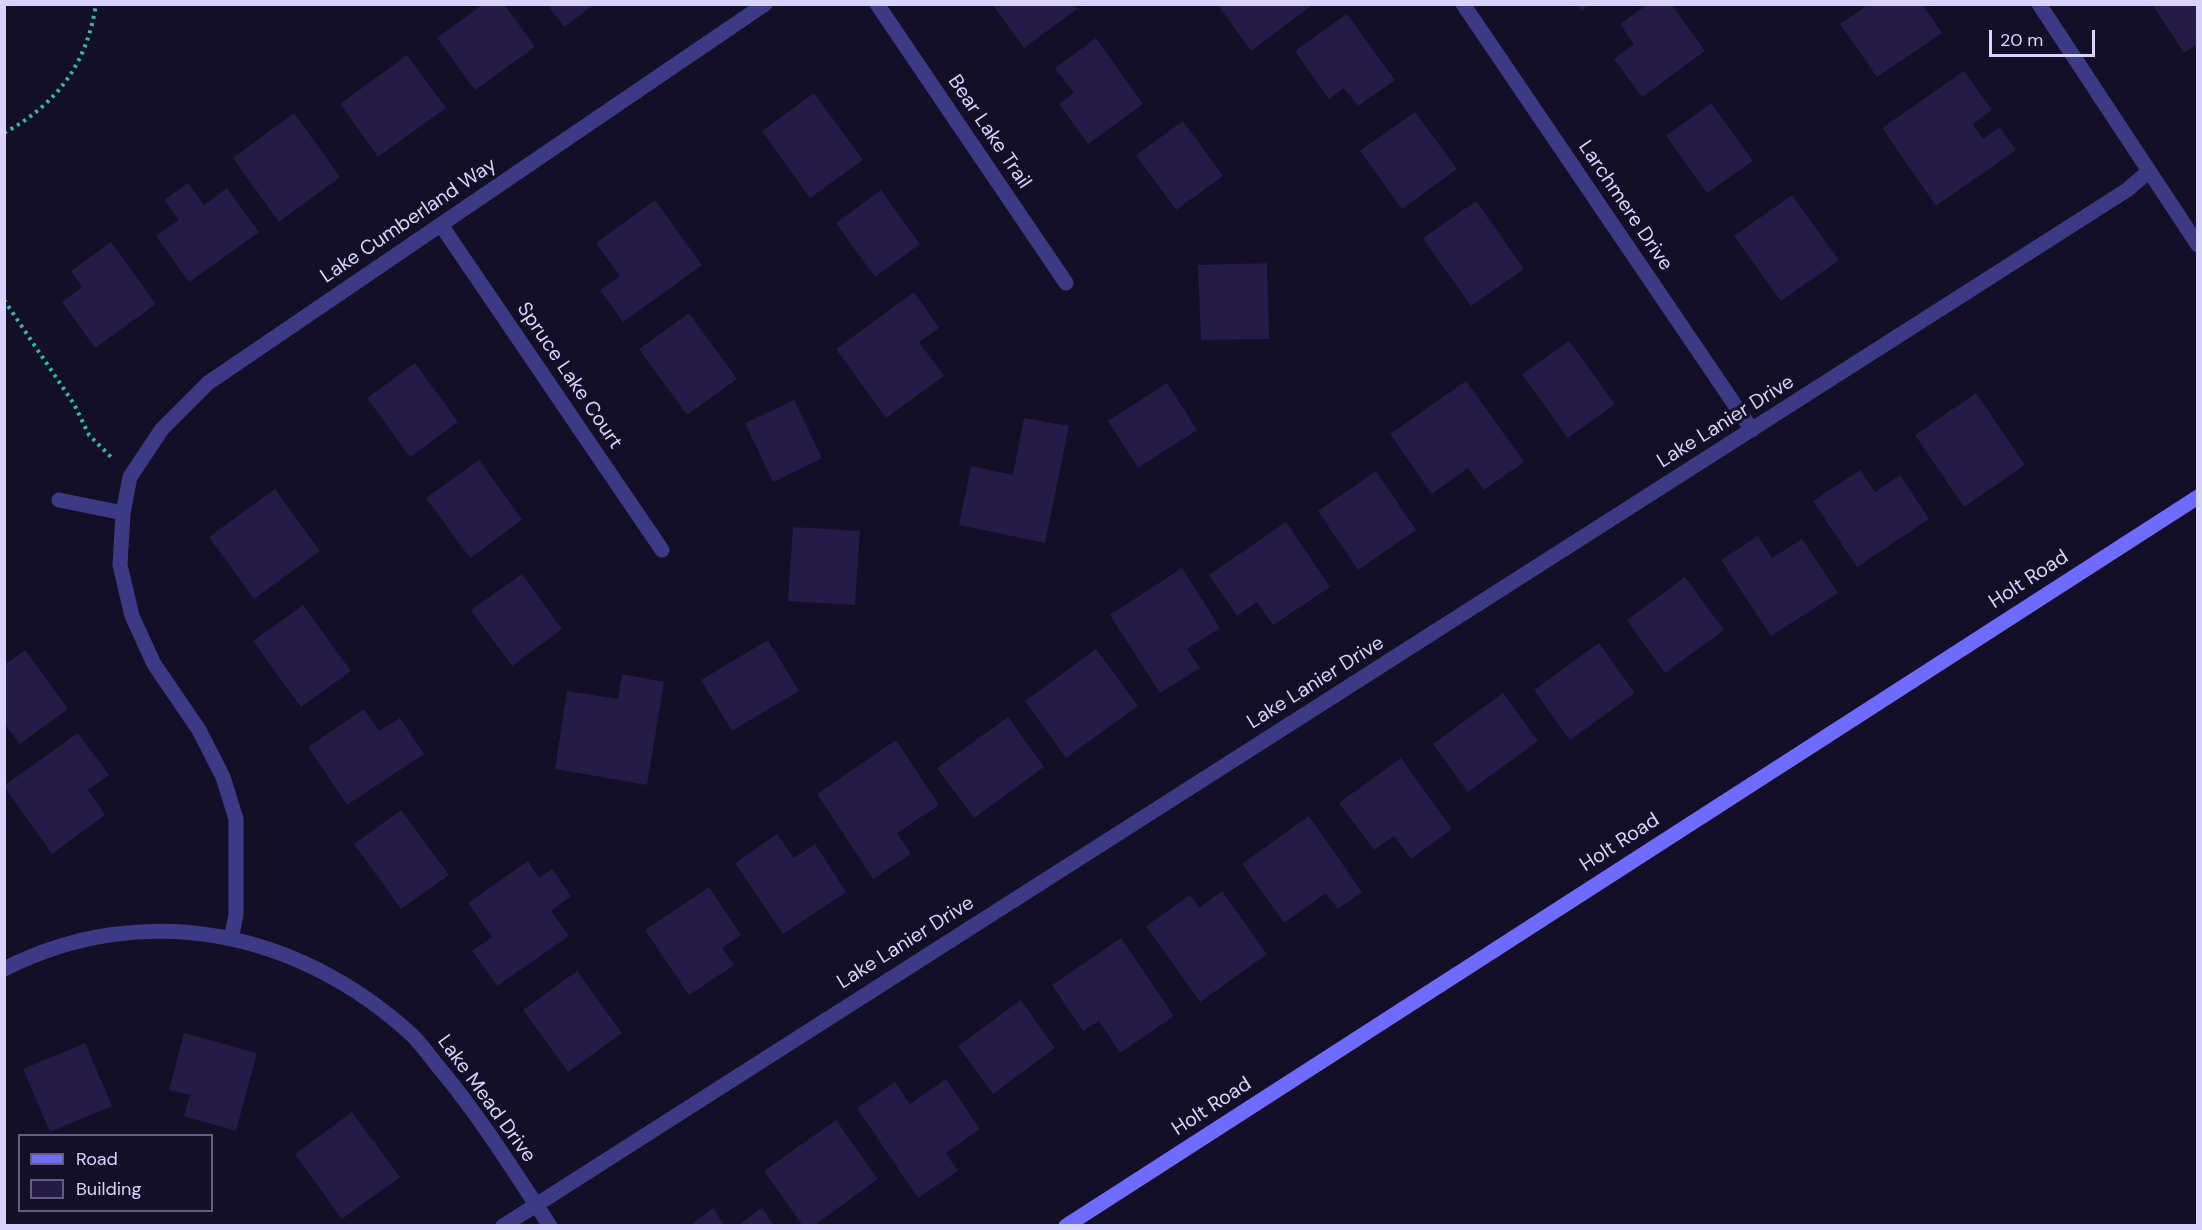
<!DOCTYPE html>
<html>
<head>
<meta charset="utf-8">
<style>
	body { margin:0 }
	#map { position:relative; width:2202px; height:1230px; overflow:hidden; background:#130f26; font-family:"DM Sans",sans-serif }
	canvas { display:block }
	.frame { position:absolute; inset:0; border:6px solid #d9d4ff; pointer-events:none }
	.legend { position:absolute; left:18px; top:1134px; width:195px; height:78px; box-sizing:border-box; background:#130f26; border:2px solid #625e7d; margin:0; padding:8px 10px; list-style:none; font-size:18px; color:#d9d4ff }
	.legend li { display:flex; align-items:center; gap:12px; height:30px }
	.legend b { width:30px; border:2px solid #625e7d }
	.scale { position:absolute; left:1989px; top:30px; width:106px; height:27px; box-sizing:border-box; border:3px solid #d9d4ff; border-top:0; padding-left:8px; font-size:18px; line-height:21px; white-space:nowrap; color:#d9d4ff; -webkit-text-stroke:4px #130f26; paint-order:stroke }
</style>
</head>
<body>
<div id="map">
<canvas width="2202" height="1230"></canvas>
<div class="frame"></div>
<ul class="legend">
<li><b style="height:8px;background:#6f6bff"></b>Road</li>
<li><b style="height:16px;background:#241b47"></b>Building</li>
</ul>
<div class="scale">20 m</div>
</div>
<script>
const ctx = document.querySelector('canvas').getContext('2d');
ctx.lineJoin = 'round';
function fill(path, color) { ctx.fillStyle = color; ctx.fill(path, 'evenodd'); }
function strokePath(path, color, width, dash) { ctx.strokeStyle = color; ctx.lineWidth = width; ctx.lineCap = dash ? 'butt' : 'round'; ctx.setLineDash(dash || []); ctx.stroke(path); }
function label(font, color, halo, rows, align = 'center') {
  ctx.font = font + ' "DM Sans",sans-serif'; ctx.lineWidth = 6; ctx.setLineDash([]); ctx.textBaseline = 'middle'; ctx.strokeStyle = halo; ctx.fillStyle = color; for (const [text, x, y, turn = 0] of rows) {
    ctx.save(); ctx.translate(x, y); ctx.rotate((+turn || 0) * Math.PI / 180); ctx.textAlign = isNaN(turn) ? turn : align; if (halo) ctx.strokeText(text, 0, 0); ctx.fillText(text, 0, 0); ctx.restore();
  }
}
fill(new Path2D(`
	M483 4H504L535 47 475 90 437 38Z
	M547 4H595L564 27Z
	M992 4H1074L1077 9 1024 48Z
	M1217 4H1310L1311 6 1251 51Z
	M1577 4H1591L1582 11Z
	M1648 4H1671L1705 51 1642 97 1614 59 1634 44 1620 24Z
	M1863 4H1922L1942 33 1877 77 1840 24 1865 7Z
	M2152 4H2198V44L2184 53Z
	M1347 14 1395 80 1358 106 1344 88 1329 99 1295 51Z
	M1096 38 1143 104 1088 144 1059 104 1074 93 1055 68Z
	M407 55 446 108 378 157 340 104Z
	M1964 71 1992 110 1973 124 1983 139 2000 127 2016 150 1936 206 1882 128Z
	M814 93 863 160 810 198 762 131Z
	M1711 103 1753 161 1707 193 1666 136Z
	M1415 112 1457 169 1402 209 1360 151Z
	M294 113 340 177 279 222 233 158Z
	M1183 121 1223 176 1176 210 1136 155Z
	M188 183 204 205 227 188 259 232 189 282 156 236 179 220 164 200Z
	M881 190 920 244 875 277 836 223Z
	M1792 195 1839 260 1781 301 1734 236Z
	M655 200 702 265 623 322 600 290 620 276 596 243Z
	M1476 201 1524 269 1471 306 1423 238Z
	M111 242 156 304 95 348 62 302 82 287 71 271Z
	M1267 263 1269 339 1201 340 1198 265Z
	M914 292 939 328 919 342 944 376 886 418 836 349Z
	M689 313 737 379 687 415 639 349Z
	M1569 341 1615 404 1568 438 1522 374Z
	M415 363 458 422 410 457 367 398Z
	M1466 381 1524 462 1484 490 1468 468 1432 494 1390 434Z
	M1167 383 1197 430 1138 468 1108 421Z
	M1976 393 2025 465 1964 507 1915 435Z
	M794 400 822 458 773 482 745 423Z
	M1024 418 1069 426 1045 543 959 525 971 466 1013 475Z
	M479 460 522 520 470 558 426 498Z
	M1860 470 1875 492 1900 475 1929 519 1857 567 1813 501Z
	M1376 471 1416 530 1358 570 1318 511Z
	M275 489 320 551 254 599 209 537Z
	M1286 522 1330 587 1273 625 1257 602 1237 616 1209 575Z
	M793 527 860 531 855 605 788 601Z
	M1758 536 1772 558 1802 539 1838 593 1771 636 1721 560Z
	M1182 568 1220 628 1187 649 1200 668 1160 693 1110 615Z
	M522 574 562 629 512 666 471 610Z
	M1685 577 1724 630 1665 673 1627 620Z
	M303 605 351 671 301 707 253 641Z
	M768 640 799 691 732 731 701 680Z
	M1599 643 1635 693 1570 740 1534 690Z
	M1096 649 1138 706 1066 758 1025 701Z
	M25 650 68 709 20 744 4 723V665Z
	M622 674 664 682 647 785 555 769 567 691 618 699Z
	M1503 693 1538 741 1468 792 1433 744Z
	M364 709 379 731 400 718 424 754 347 805 308 747Z
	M1008 717 1044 767 974 818 937 768Z
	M78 733 109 775 88 790 105 815 52 854 4 786Z
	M896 740 939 805 897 833 911 854 873 879 817 794Z
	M1401 758 1452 829 1411 859 1394 836 1374 850 1339 803Z
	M401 810 449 875 401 909 354 844Z
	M1309 816 1362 892 1338 909 1326 893 1284 923 1242 864Z
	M777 834 794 858 815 844 846 892 783 934 735 863Z
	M528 861 539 878 552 869 571 896 551 911 569 936 497 986 472 951 492 937 468 903Z
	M709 887 741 935 722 948 734 965 689 995 645 930Z
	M1222 891 1267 954 1200 1002 1146 926 1190 895 1199 908Z
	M1121 938 1174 1016 1120 1053 1099 1021 1083 1031 1052 985Z
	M577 971 622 1033 568 1072 523 1010Z
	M1021 1000 1055 1048 993 1094 958 1046Z
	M184 1033 257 1053 236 1131 184 1116 190 1095 169 1090Z
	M85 1043 112 1106 50 1132 23 1069Z
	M946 1079 980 1129 946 1153 958 1171 918 1198 857 1108 895 1082 910 1104Z
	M352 1112 400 1177 342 1219 295 1154Z
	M836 1120 878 1179 813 1226H803L764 1171Z
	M713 1208 725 1226H689Z
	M762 1208 774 1226H737Z`), '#241b47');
strokePath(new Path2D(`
	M4 133C57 104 87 64 96 4
	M4 300 74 404 89 435 113 459`), '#2fb8b0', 4, [3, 4.5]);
strokePath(new Path2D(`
	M877 4 1066 283
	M1463 4 1752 430
	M2039 4 2198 245
	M441 225 662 550
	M59 500 123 513
	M231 939 236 915V819L223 777 199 730 154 664 132 616 120 565 123 513 130 477 162 429 208 383 765 4
	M4 969C144 898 299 931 412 1035 422 1045 431 1058 441 1070 481 1118 515 1173 550 1226
	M503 1226 2127 190 2148 172`), '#3d3a85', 15);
strokePath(new Path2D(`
	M1066 1226 2198 497`), '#6f6bff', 15);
label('20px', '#d9d4ff', '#130f26', [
	["Bear Lake Trail",989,132,56],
	["Larchmere Drive",1625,206,56],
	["Lake Cumberland Way",409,221,-34],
	["Spruce Lake Court",569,376,56],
	["Lake Lanier Drive",1726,422,-32],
	["Holt Road",2029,580,-33],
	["Lake Lanier Drive",1316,683,-32],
	["Holt Road",1620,843,-33],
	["Lake Lanier Drive",906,943,-32],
	["Lake Mead Drive",486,1099,54],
	["Holt Road",1212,1107,-33]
]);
</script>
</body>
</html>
